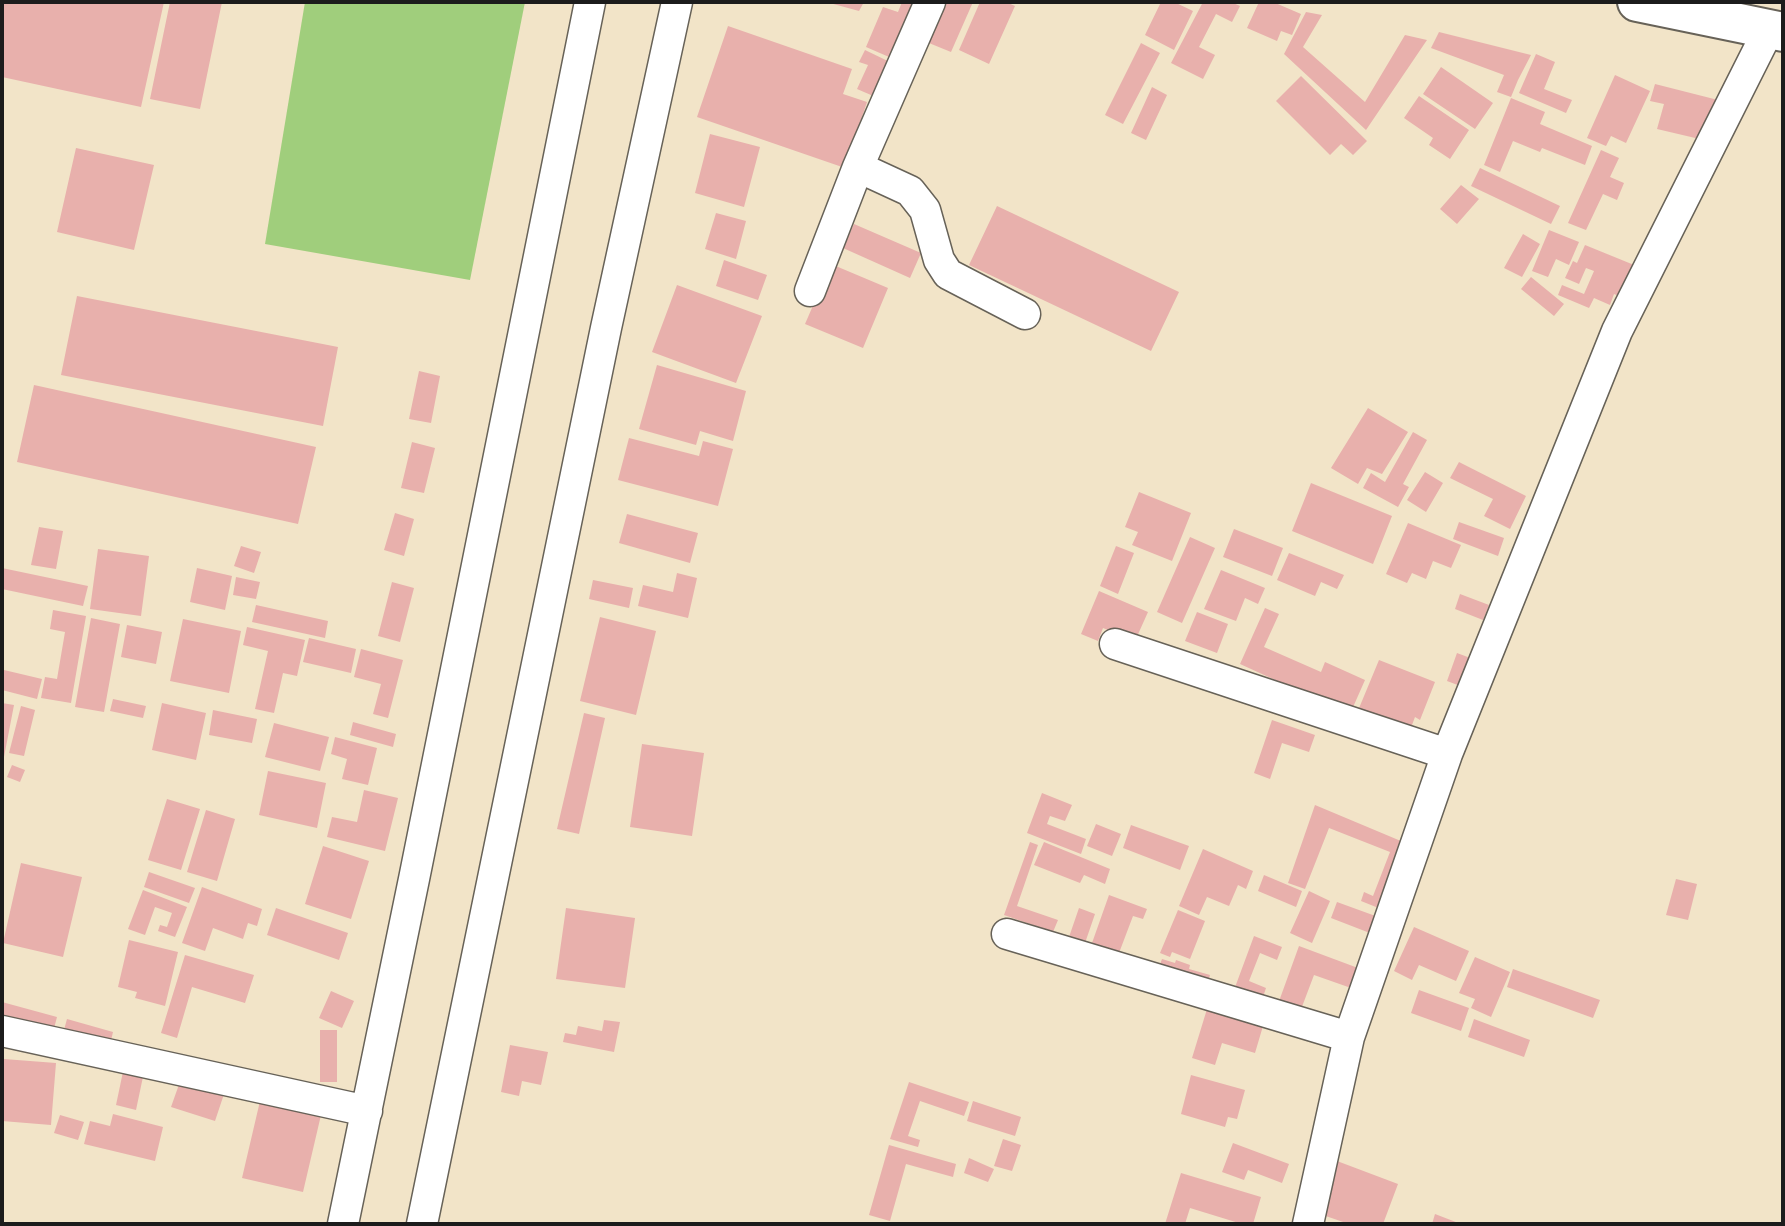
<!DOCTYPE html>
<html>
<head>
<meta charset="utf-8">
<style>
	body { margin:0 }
	#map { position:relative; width:1785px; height:1226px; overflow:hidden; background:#f2e4c8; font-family:Pangolin,sans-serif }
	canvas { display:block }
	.frame { position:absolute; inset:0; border:4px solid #1c1c1c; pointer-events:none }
</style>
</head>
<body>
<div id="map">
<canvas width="1785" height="1226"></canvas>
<div class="frame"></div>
</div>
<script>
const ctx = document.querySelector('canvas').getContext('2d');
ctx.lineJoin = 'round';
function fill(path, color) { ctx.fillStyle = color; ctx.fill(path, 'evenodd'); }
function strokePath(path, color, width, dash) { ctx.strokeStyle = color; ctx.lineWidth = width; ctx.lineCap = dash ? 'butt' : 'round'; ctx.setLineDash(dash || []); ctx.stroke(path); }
fill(new Path2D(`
	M305 2H525L470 280 265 244Z`), '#a0ce7c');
fill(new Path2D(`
	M2 2H164L141 107 2 77Z
	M170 2H222L200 109 150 99Z
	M826 2H864L859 11Z
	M902 2H920L896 60 866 47 883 7 898 12Z
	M940 2H973L951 52 924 41Z
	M980 2H1006L1015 6 989 64 959 50Z
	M1161 2H1174L1193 11 1174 50 1145 35Z
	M1203 2H1231L1240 6 1232 22 1216 14 1199 47 1215 55 1203 79 1171 63Z
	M1259 2H1273L1301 14 1292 35 1281 31 1277 41 1247 28Z
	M1306 12 1322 15 1303 47 1365 102 1405 35 1427 40 1366 130 1284 54Z
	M728 26 852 69 843 94 867 102 845 168 697 117Z
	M1439 32 1531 55 1518 80 1511 97 1497 92 1504 75 1431 48Z
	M1141 43 1160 53 1123 124 1105 115Z
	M865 50 894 64 878 98 857 89 868 65 859 62Z
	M1536 54 1555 62 1544 89 1572 100 1566 113 1519 93Z
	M1441 67 1493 103 1475 129 1423 94Z
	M1615 75 1650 91 1626 143 1611 136 1606 146 1587 138Z
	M1301 76 1367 141 1353 155 1341 144 1330 155 1276 101Z
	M1655 84 1718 100 1708 141 1657 129 1664 104 1650 101Z
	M1152 87 1167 95 1146 140 1131 133Z
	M1419 96 1469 130 1450 159 1429 145 1433 138 1404 118Z
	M1511 98 1545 112 1540 124 1592 146 1585 165 1542 148 1540 152 1513 141 1500 172 1484 165Z
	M710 134 760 147 744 207 695 193Z
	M76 148 154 165 134 250 57 232Z
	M1601 150 1619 158 1610 177 1624 183 1617 200 1603 194 1586 230 1568 223Z
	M1480 168 1560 206 1551 224 1471 186Z
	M1461 185 1479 199 1457 224 1440 209Z
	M997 206 1179 292 1151 351 969 265Z
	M716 213 746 221 736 259 705 249Z
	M854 224 921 253 910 278 843 248Z
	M1549 230 1579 242 1569 265 1556 259 1548 277 1532 271Z
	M1523 234 1540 244 1522 277 1504 268Z
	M1585 245 1639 267 1626 299 1614 294 1610 305 1594 298 1589 308 1558 295 1562 285 1584 294 1594 271 1586 268 1579 284 1565 278 1573 261 1577 263Z
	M724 260 767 275 758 300 716 286Z
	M831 264 888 288 863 348 805 324Z
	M1531 277 1564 304 1554 316 1521 289Z
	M677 285 762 316 736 383 652 352Z
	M77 296 338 347 323 426 61 375Z
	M657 365 746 391 733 441 700 431 696 445 639 429Z
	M419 371 440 376 431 423 409 419Z
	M34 385 316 447 298 524 17 462Z
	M1368 408 1408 432 1382 474 1367 468 1358 484 1331 468Z
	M1413 432 1427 440 1403 484 1409 487 1398 507 1363 488 1371 473 1385 482Z
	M629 438 699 456 703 441 733 449 718 506 618 480Z
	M412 442 435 448 424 493 401 488Z
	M1459 462 1526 496 1510 529 1484 516 1493 499 1450 478Z
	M1425 472 1443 483 1426 512 1407 500Z
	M1311 483 1392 516 1373 564 1292 531Z
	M1139 492 1191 513 1172 561 1132 545 1138 532 1125 527Z
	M395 513 414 519 404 556 384 550Z
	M627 514 698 533 690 563 619 543Z
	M1459 522 1504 538 1498 556 1453 539Z
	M1408 523 1461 545 1451 568 1433 561 1426 579 1412 573 1407 583 1386 574Z
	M39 527 63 531 56 569 31 565Z
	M1234 529 1283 548 1272 576 1223 557Z
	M1190 537 1215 548 1182 623 1157 612Z
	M241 546 261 552 254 573 234 566Z
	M1116 546 1134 553 1118 594 1100 586Z
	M98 549 149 556 141 616 90 609Z
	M1289 553 1344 575 1337 589 1321 582 1315 596 1277 580Z
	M2 568 88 586 83 606 2 589Z
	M197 568 232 576 225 610 190 602Z
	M1221 570 1265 588 1258 604 1245 598 1236 621 1204 609Z
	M677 573 697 578 688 618 638 606 643 585 673 592Z
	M236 577 260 582 256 599 233 595Z
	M593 580 633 588 629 608 589 599Z
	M392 582 414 588 400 642 378 636Z
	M1099 591 1148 612 1135 641 1103 628 1098 641 1081 634Z
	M1460 594 1489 605 1483 620 1455 609Z
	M256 605 328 621 325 638 252 622Z
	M1265 608 1279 614 1264 647 1321 672 1325 662 1365 680 1350 714 1240 664Z
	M53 610 86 616 71 703 41 698 45 677 57 679 65 632 50 629Z
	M1197 612 1228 624 1217 653 1185 641Z
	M600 617 656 631 636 715 580 701Z
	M91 618 120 624 104 712 75 707Z
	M183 619 241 631 229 693 170 681Z
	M127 625 162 632 156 664 121 657Z
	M247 627 305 640 297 676 283 673 274 713 255 709 268 651 243 645Z
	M309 638 356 649 351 673 303 662Z
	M361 649 403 660 388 718 373 714 381 684 354 677Z
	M1457 653 1473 659 1463 687 1447 681Z
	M1379 660 1435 682 1420 720 1415 717 1409 733 1357 713Z
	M4 670 42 679 37 699 2 690V680Z
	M113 699 146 706 143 718 110 711Z
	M2 703 14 705 4 757H2Z
	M162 703 206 713 196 760 152 750Z
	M21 706 35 710 24 756 9 753Z
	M213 710 257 719 252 743 209 735Z
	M584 713 605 718 579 834 557 829Z
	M1272 720 1315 735 1309 752 1282 743 1270 779 1254 773Z
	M353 722 396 734 393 747 350 735Z
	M274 723 329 737 320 771 265 757Z
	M335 737 377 748 368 785 342 779 347 759 331 754Z
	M642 744 704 753 692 836 630 827Z
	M12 765 25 770 20 782 7 777Z
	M268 771 326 783 317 828 259 815Z
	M364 790 398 798 385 851 327 837 332 817 357 822Z
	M1042 793 1072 805 1065 821 1050 816 1047 824 1086 839 1081 854 1027 833Z
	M167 799 200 809 181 870 148 860Z
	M1315 805 1408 844 1381 909 1361 901 1364 892 1373 896 1390 852 1329 828 1305 889 1288 883Z
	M206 810 235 819 217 881 187 872Z
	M1096 824 1121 834 1112 856 1087 846Z
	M1131 825 1189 846 1180 870 1123 848Z
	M1030 842 1038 845 1017 906 1058 920 1053 932 1004 915Z
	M1044 842 1110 869 1105 884 1084 875 1080 883 1034 865Z
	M323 846 369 861 351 919 305 904Z
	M1203 849 1253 871 1246 889 1238 885 1229 906 1207 897 1199 915 1179 906Z
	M21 863 82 877 63 957 3 943Z
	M149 872 195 888 189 903 144 887Z
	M1264 875 1302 891 1296 907 1258 891Z
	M1676 879 1697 884 1688 920 1666 915Z
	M202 887 262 909 257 926 248 923 243 939 213 928 205 951 182 943Z
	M143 890 187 907 175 937 158 931 160 925 167 927 172 913 155 907 145 935 128 929Z
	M1309 891 1330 901 1312 943 1290 933Z
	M1109 895 1147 909 1143 919 1133 916 1119 953 1092 943Z
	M1337 902 1381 918 1375 935 1331 918Z
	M276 908 348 933 339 960 267 935Z
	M566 908 635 918 625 988 556 979Z
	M1079 908 1095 914 1085 943 1069 937Z
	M1178 910 1205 921 1190 959 1172 952 1170 957 1160 953Z
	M1414 927 1469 951 1456 981 1419 965 1412 980 1394 971Z
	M1254 936 1282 947 1277 960 1260 953 1249 981 1266 988 1262 1000 1234 990Z
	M129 940 178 952 165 1006 135 998 137 992 118 987Z
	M1299 946 1358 968 1351 988 1314 975 1300 1012 1278 1004Z
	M185 955 254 975 245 1003 192 987 177 1038 161 1033Z
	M1475 957 1510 972 1491 1017 1471 1008 1475 999 1459 993Z
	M1162 959 1175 963 1176 960 1190 965 1189 969 1210 975 1207 985 1158 970Z
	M1513 969 1600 1000 1593 1018 1507 987Z
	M1419 990 1469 1008 1461 1031 1411 1013Z
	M331 991 354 1001 342 1028 319 1018Z
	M2 1002 57 1017 52 1036 2 1023Z
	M1207 1009 1263 1026 1255 1053 1222 1043 1215 1065 1192 1058Z
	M67 1019 113 1032 109 1049 62 1037Z
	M1474 1019 1530 1040 1524 1057 1468 1037Z
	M604 1020 620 1022 614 1052 563 1042 565 1033 576 1035 578 1026 602 1031Z
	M320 1030H337V1082H320Z
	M510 1045 548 1052 541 1085 522 1081 519 1096 501 1092Z
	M4 1059 56 1063 51 1125 2 1121Z
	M124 1067 144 1072 136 1110 116 1105Z
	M1191 1075 1245 1090 1237 1119 1228 1117 1225 1127 1181 1114Z
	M182 1076 225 1091 215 1121 171 1107Z
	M909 1082 969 1102 964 1116 920 1101 908 1136 920 1140 918 1147 890 1139Z
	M260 1101 321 1115 303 1192 242 1178Z
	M973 1101 1021 1117 1015 1136 967 1121Z
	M113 1114 163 1127 155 1161 84 1144 90 1121 110 1126Z
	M60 1115 84 1122 78 1140 54 1133Z
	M1003 1139 1021 1145 1012 1171 994 1166Z
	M1233 1143 1289 1164 1282 1183 1248 1170 1244 1180 1222 1172Z
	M889 1145 956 1164 953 1177 906 1164 890 1221 869 1215Z
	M969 1158 994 1169 988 1182 964 1173Z
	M1337 1161 1398 1184 1383 1224H1349L1317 1213Z
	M1181 1173 1261 1197 1253 1224H1242L1190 1208 1185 1224H1165Z
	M1435 1214 1461 1224H1432Z`), '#e8b0ac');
const minor = new Path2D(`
	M858 167 910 191 925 210 939 260 948 274 1025 314
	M810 291 858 167 930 2
	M1115 644 1447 754
	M1007 934 1349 1037
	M2 1031 367 1111
	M343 1224 414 879 590 2
	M422 1224 606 328 677 2
	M1308 1224 1349 1037 1447 754 1617 331 1769 29`);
const major = new Path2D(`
	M1637 2 1783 32`);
strokePath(minor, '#676258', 33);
strokePath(major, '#676258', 42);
strokePath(minor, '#fff', 30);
strokePath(major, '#fff', 38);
</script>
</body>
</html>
